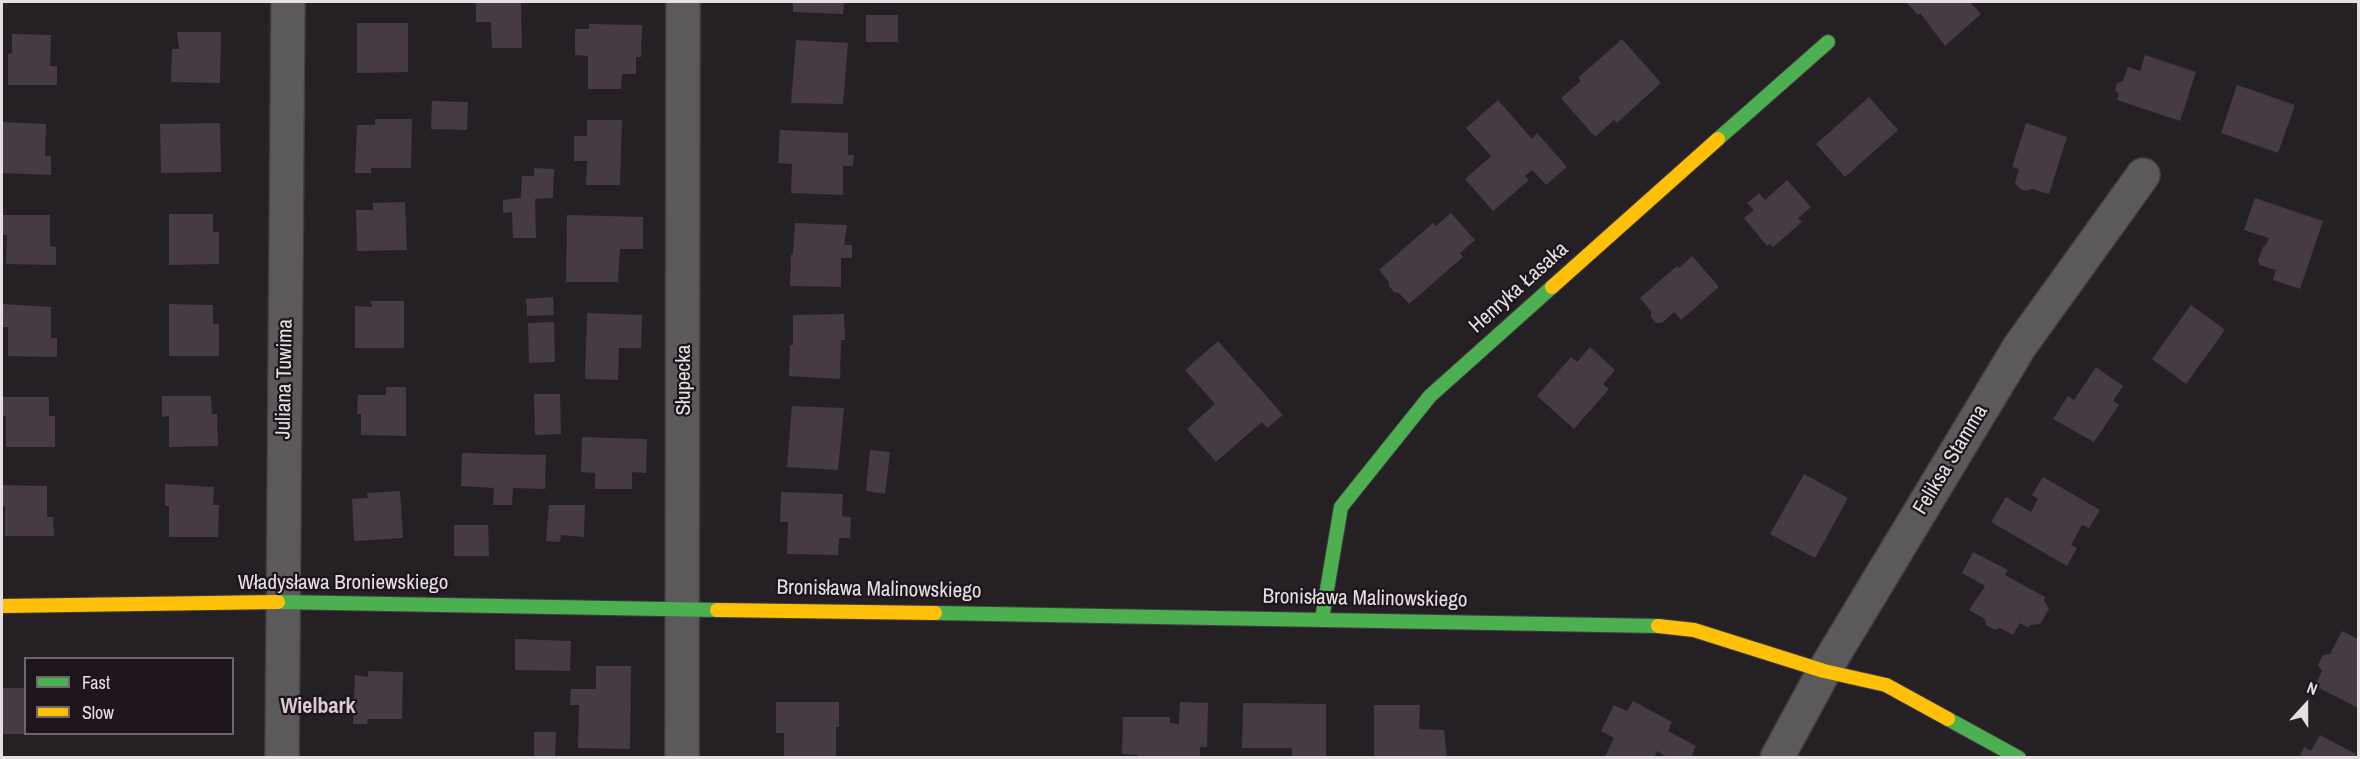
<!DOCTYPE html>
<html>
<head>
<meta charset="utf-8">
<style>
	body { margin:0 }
	#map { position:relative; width:2360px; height:759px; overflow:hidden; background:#252023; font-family:"Archivo Narrow",sans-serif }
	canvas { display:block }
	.frame { position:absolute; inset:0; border:3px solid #e5dfe3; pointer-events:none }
	.legend { position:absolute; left:24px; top:657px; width:210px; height:78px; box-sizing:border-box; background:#1d151b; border:2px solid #6d666b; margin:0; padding:8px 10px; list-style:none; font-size:18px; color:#e5dfe3 }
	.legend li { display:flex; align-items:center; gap:12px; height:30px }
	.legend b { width:30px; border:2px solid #6d666b }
	.north { position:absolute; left:2276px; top:675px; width:60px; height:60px; -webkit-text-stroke:4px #1d151b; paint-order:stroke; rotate:21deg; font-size:16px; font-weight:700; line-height:24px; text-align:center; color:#e5dfe3 }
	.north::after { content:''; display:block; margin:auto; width:21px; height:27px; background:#e5dfe3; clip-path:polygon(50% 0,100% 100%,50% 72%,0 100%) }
</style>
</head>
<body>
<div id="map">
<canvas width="2360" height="759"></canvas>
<div class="frame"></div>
<ul class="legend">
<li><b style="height:8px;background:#4caf50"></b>Fast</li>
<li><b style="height:8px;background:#ffc107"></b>Slow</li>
</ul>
<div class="north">N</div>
</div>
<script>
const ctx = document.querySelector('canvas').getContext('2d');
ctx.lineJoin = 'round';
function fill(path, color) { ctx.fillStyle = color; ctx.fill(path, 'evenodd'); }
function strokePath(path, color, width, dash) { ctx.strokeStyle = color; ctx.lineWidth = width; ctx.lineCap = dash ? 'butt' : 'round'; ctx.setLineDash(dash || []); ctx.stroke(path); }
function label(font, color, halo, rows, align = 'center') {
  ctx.font = font + ' "Archivo Narrow",sans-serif'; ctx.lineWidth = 4.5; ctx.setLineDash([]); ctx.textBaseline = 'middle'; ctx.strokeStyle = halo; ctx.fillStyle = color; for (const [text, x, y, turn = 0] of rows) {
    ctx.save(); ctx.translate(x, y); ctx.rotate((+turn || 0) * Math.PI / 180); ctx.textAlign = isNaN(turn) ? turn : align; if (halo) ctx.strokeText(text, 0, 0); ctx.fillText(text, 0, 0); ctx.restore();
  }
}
fill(new Path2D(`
	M476 2 521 3 522 48H492L491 22H476Z
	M793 2H844L843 14 793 12Z
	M1906 2H1970L1981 14 1945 46 1920 13 1918 15Z
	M866 15H898V42H866Z
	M357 23H408V72L357 73Z
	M589 24 642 25 641 57H636V74H622L621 89H588V56L575 55V29H589Z
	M177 32H221L220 83 171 82 172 49H179Z
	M12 34 51 35 50 66H57V85H8V54L12 53Z
	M1622 39 1661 83 1617 123 1614 120 1595 137 1561 98 1581 81 1578 78Z
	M796 40 848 43 843 104 791 103Z
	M2145 55 2196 72 2180 121 2117 100 2119 94 2115 90 2117 83 2123 81 2128 67 2140 71Z
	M2237 85 2295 105 2278 153 2221 133Z
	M1869 97 1898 130 1845 177 1816 144Z
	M1498 100 1532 139 1537 133 1567 167 1546 185 1532 170 1525 176 1529 180 1493 211 1465 179 1491 156 1466 128Z
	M432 101 468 102 467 130 431 129Z
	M375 119H412L411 168H371V173H355L357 125H375Z
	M587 120H622L620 185H586L587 161H574V136H587Z
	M2 122 46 124 45 156H51V175L3 173Z
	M220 123 221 172 161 173 160 124Z
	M2026 123 2067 137 2049 194 2032 189 2026 191 2020 189 2015 183 2019 169 2012 167Z
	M780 130 848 133V155H854L853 166H843V195L791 193 792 164 778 163Z
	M534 168 554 169 553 198 535 199 536 238H513L512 212 503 213V200L521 198 522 176H534Z
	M1787 180 1811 207 1798 218 1802 222 1773 247 1770 244 1767 246 1744 218 1754 210 1747 203 1759 193 1765 200Z
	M2255 198 2323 221 2300 289 2273 280 2276 270 2260 265 2258 261 2263 247 2266 245 2269 238 2244 230Z
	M405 202 407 250 357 251 356 210H373V203Z
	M1451 213 1475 240 1460 253 1463 257 1409 304 1399 293 1394 292 1389 286V282L1379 270 1433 223 1436 226Z
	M169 214H213V232H219V264L169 265Z
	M2 215H50V246L56 247V265L6 264 7 235H2Z
	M567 215 643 217V249H620L618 282H566Z
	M795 223 847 225 844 245H852V258H841V287L790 286 791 255 793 254Z
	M1692 256 1719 287 1681 320 1674 312 1662 323H1656L1651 317V311L1640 298 1677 266 1679 268Z
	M553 297 554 315 527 316 526 299Z
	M371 301H404V348H355V306L372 307Z
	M3 304 51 307V338H57V357L8 356V327H3Z
	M169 304 213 305V324H219V356H169Z
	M2191 305 2225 330 2186 384 2152 359Z
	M587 313 642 315 641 348H619L618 380 585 379Z
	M844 314 845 340H841L840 379 789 376 790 345H793V315Z
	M554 322 555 362 529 363 528 323Z
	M1218 341 1283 415 1267 428 1262 422 1216 462 1187 429 1215 404 1185 370Z
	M1590 347 1615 370 1603 384 1609 389 1574 429 1537 396 1571 357 1577 362Z
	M2096 367 2123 386 2113 401 2119 405 2094 442 2053 419 2068 396 2074 400Z
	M386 387H406V436L361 435V414H357L358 395H386Z
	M534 394H560L561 434 535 435Z
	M162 396H211L212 414H217L218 446 169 447V416L162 417Z
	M2 397H49V416H55V447H6V416H2Z
	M792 406 844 408 838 470 787 467Z
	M582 437 647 439 646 473 632 472V489H595V473L581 472Z
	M870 450 890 452 885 494 866 491Z
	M462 453 546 455 545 489 513 488 512 505H493L494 488 461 486Z
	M1804 474 1848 498 1815 558 1770 534Z
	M2043 477 2100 510 2089 528 2082 525 2071 545 2077 548 2067 566 1991 522 2006 497 2031 512 2038 499 2032 495Z
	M165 484 214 487 213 505H219L218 537H169V506H165Z
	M2 485 47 486V517H53L54 536H5V506H2Z
	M400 491 403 538 354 541 352 499 368 498 367 493Z
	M781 492 843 494 842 516 851 517 850 538H839L838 555 787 554 788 522H780Z
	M549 505H585L584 537 561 535 560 542 546 541Z
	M454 525H488L489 556H454Z
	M1973 552 2008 570 2005 575 2045 597 2044 600 2049 609 2040 624 2030 625 2028 628 2020 623 2013 635 2000 628 1995 630 1986 625 1985 619 1969 610 1985 586 1962 573Z
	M2342 631 2358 639V708L2315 686 2322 671 2318 665 2323 655 2330 654Z
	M515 639 571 641 570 671 515 670Z
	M596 666H631L630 749 578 748 579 705H570L571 689H596Z
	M368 671 403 672 402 719H368L367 724H353L355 675 368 677Z
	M2 688H26V734H2Z
	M1633 701 1672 722 1668 731 1696 746 1691 758H1668L1657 751 1654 758H1604L1614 738 1601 731 1614 705 1627 711Z
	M776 702H839V727H836V758H784V733H776Z
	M1180 702 1208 703 1207 747H1200V758H1137L1138 755 1122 754 1123 717H1170V723L1179 724Z
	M1243 703 1326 704V758H1292V748H1242Z
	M1374 705H1420L1419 729 1444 730 1447 758H1374Z
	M534 732H556L555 758H534Z
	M2320 735 2356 754 2354 758H2299L2304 747 2311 751Z`), '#463b44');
const street = new Path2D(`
	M282 758 288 2
	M682 758 683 2
	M1777 758 1824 671 2020 346 2143 175`);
const fast = new Path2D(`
	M1718 139 1828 42
	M278 602 717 610
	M935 613 1658 626
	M1322 619 1341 507 1430 396 1552 287
	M1948 719 2019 758`);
const slow = new Path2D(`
	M1552 287 1718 139
	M2 606 278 602
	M717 610 935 613
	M1658 626 1694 630 1824 671 1886 685 1948 719`);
strokePath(street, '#413d40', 36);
strokePath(fast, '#413d40', 16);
strokePath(slow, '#413d40', 16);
strokePath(street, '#5c595b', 33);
strokePath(fast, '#4caf50', 14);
strokePath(slow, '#ffc107', 14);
label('21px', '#e5dfe3', '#1d151b', [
	["Henryka Łasaka",1519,288,-42],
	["Juliana Tuwima",285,379,-89],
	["Słupecka",684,380,-90],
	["Feliksa Stamma",1951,460,-59],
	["Władysława Broniewskiego",343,583],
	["Bronisława Malinowskiego",879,590,1],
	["Bronisława Malinowskiego",1365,599,1]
]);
label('bold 22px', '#d8cbd4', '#1d151b', [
	["Wielbark",318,707]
]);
</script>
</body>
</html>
